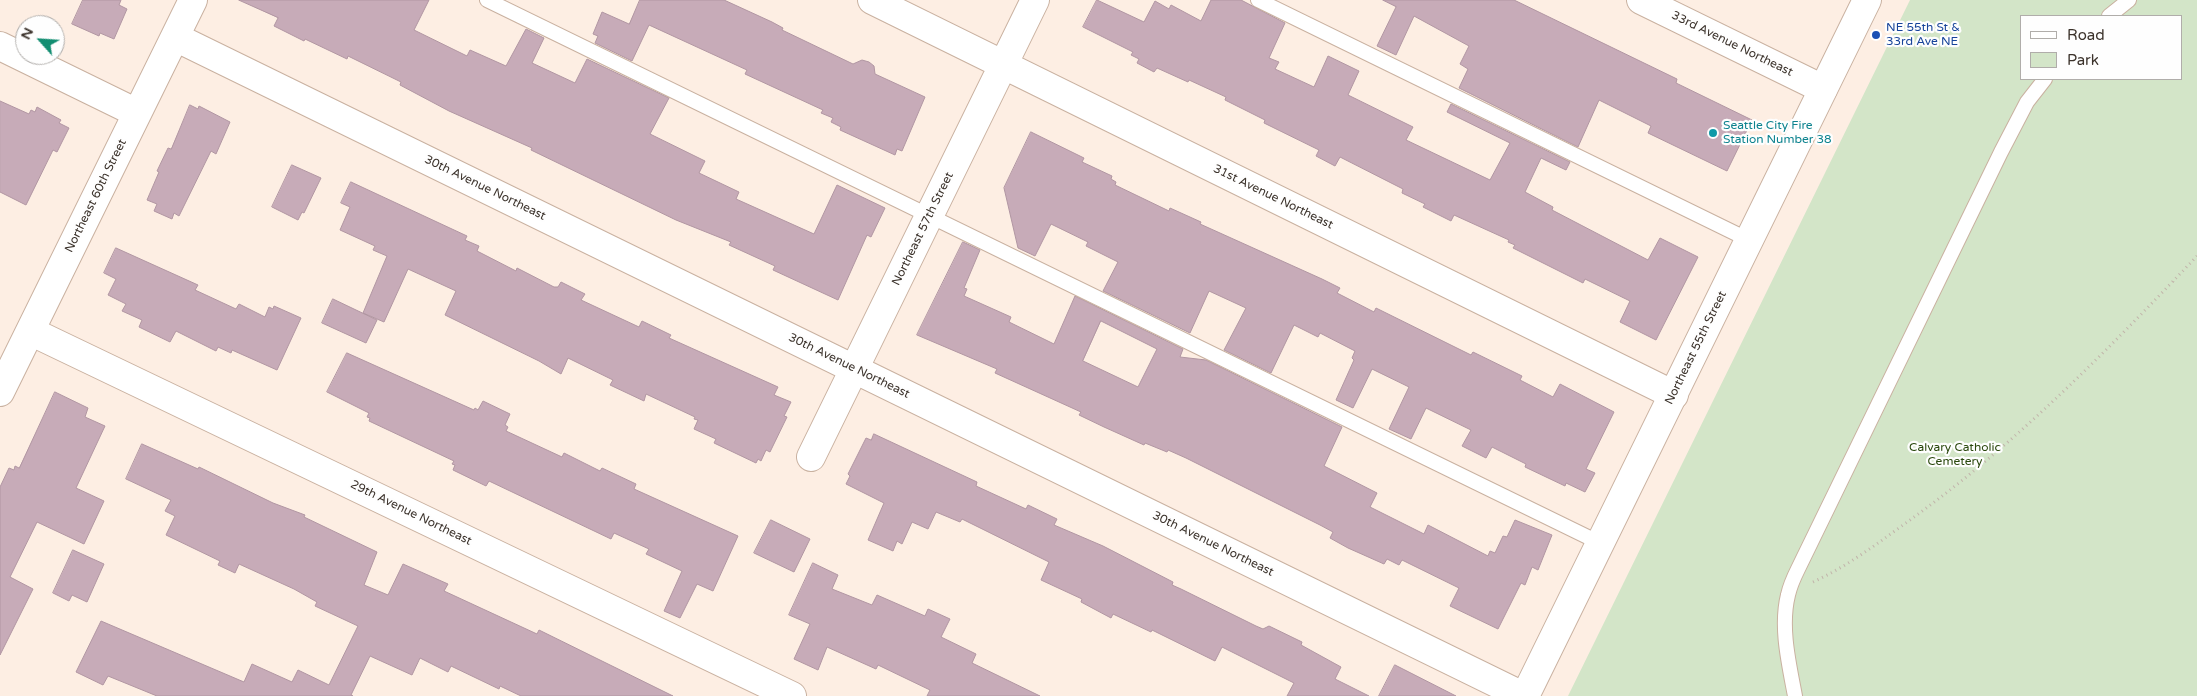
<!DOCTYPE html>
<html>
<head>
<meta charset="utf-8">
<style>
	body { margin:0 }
	#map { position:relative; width:2197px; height:696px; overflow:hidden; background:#fdeee3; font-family:"Varela Round",sans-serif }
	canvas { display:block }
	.legend { position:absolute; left:2020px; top:15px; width:162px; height:65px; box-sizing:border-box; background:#fefefe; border:1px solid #b0adaa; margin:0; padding:6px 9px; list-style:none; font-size:15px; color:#3c332c }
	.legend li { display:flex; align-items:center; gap:10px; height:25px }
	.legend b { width:25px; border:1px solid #b0adaa }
	.north { position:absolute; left:15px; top:15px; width:50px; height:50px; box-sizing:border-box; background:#fefefe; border:1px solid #b0adaa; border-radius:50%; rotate:296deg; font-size:14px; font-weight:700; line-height:20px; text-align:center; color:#3c332c }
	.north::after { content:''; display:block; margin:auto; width:18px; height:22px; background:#128d71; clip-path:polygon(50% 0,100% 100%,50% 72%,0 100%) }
</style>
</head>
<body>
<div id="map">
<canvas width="2197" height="696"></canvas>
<ul class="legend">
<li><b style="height:6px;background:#fff"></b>Road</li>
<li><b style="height:14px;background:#d3e5c8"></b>Park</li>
</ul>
<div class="north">N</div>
</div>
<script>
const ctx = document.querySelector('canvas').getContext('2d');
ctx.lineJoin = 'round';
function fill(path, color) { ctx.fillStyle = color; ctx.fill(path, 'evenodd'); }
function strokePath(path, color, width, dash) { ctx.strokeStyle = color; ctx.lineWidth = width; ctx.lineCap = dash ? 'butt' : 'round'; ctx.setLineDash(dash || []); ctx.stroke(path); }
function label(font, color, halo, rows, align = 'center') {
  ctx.font = font + ' "Varela Round",sans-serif'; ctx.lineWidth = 4.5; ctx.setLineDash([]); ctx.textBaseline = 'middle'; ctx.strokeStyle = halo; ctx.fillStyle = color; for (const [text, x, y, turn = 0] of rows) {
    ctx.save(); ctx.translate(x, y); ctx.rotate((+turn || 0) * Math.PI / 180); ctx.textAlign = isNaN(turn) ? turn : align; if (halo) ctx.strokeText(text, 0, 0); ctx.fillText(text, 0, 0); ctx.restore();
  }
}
fill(new Path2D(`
	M1910 0H2197V696H1568ZM2021 16H2181V79H2021Z`), '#d3e5c8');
const building = new Path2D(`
	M83 0H121L119 5 127 9 114 39 100 33 99 36 72 24Z
	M239 0H429L414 30 467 56 470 50 506 66 526 29 544 38 532 63 575 83 587 59 669 98 650 134 705 161 699 173 739 192 736 199 814 234 837 185 885 208 871 237 867 235 838 300 773 270 775 266 729 245 731 242 676 220 531 150 532 148 449 111 400 85 401 82 348 56 347 59 305 39 304 41 274 26 278 18Z
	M640 0H724L772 22 783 28 782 30 853 64 862 60 869 62 874 66 875 74 925 97 902 151 897 149 895 155 840 130 841 127 831 122 833 118 821 113 823 110 745 74 747 70 649 25 632 61 595 43 598 36 593 34 602 12 629 24Z
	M1097 0 1144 22 1155 1 1169 9 1171 5 1201 21 1211 0H1241L1285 23 1269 58 1279 62 1275 69 1314 87 1328 56 1359 71 1348 95 1413 127 1406 140 1490 180 1510 143 1447 112 1451 104 1570 162 1566 170 1541 158 1525 192 1553 207 1552 210 1648 260 1660 238 1698 257 1656 340 1620 322 1630 301 1585 279 1583 283 1513 248 1515 245 1508 242 1509 240 1454 215 1451 221 1423 207 1425 204 1402 193 1403 189 1340 157 1335 166 1316 156 1319 150 1264 123 1265 120 1225 100 1226 97 1189 80 1188 82 1157 68 1154 72 1137 63 1139 59 1131 55 1133 52 1083 27Z
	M1383 0H1514L1677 79 1676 83 1752 120 1727 171 1648 133 1651 126 1599 100 1578 147 1459 88 1468 69 1460 64 1469 46 1414 16 1396 55 1377 46 1396 7Z
	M0 101 29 114 31 110 35 112 37 107 61 120 59 123 69 128 57 152 53 150 26 205 0 192Z
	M190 105 198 109 199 106 230 122 216 154 211 151 179 216 174 213 172 219 154 211 157 204 147 200 159 172 157 171 168 148 171 149Z
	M1031 132 1084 158 1082 162 1112 176 1111 179 1116 182 1115 185 1169 211 1170 208 1201 222 1200 224 1322 279 1340 288 1337 293 1374 312 1376 308 1471 355 1473 352 1522 376 1520 380 1553 397 1560 384 1614 412 1586 469 1595 473 1585 492 1566 483 1565 486 1525 467 1526 464 1492 447 1486 458 1462 446 1471 430 1426 408 1411 439 1389 429 1409 387 1372 369 1353 408 1336 400 1354 360 1352 358 1355 351 1320 333 1318 337 1294 325 1271 373 1224 350 1246 308 1209 291 1190 333 1103 291 1118 262 1086 246 1088 242 1051 224 1035 256 1018 248 1004 188Z
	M292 165 321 178 304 213 302 212 298 220 272 207Z
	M351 182 467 236 465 240 479 246 477 251 516 271 517 268 554 287H558L561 282 585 294 581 300 639 327 642 321 671 335 669 338 778 387 774 395 791 402 784 416 787 417 770 452 766 450 761 461 758 459 756 463 714 443 716 439 694 429 698 420 694 419 695 417 646 394 644 401 610 385 613 380 568 358 561 374 539 361 445 315 456 291 408 269 384 322 363 313 387 256 373 250 375 246 340 230 350 207 341 203Z
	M963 242 980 250 964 288 967 289 964 296 1011 317 1009 322 1054 344 1075 296 1183 349 1180 357 1206 360 1342 427 1324 466 1377 493 1370 507 1424 534 1428 525 1488 556 1490 551 1495 553 1503 536 1507 537 1515 520 1552 535 1538 570 1532 567 1525 585 1521 583 1498 629 1450 606 1459 588 1402 560 1399 565 1387 559 1384 564 1348 548 1330 538 1333 532 1320 525 1186 458 1168 450 1167 452 1145 443 1144 445 1104 427 1079 415 1081 412 995 373 997 369 917 335ZM1101 321 1157 349 1138 387 1083 361Z
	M116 248 198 285 195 290 236 309 239 304 265 317 269 307 273 309 274 306 301 318 277 370 232 350 231 353 218 347 216 351 176 331 170 342 139 327 142 320 122 311 126 304 108 295 116 279 104 273Z
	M333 299 377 320 366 343 322 323Z
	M347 353 474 410 475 408 478 410 483 401 510 414 505 425 508 427 506 431 562 457 564 453 600 471 602 468 636 484 634 489 738 536 713 591 697 584 680 618 664 611 682 571 646 554 649 549 614 533 611 539 489 481 486 486 453 470 455 465 452 464 454 461 369 421 370 418 367 417 369 413 327 392Z
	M55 392 88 408 85 417 105 426 76 488 104 501 84 544 37 522 10 577 33 589 0 655V487L9 468 14 470 15 466 19 468Z
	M874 434 977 482 976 486 1026 509 1028 505 1057 519 1054 525 1103 546 1173 582 1172 585 1181 589 1256 626 1263 629 1269 626 1302 642 1301 645 1341 667 1335 679 1369 696H1287L1294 683 1222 647 1215 661 1152 630 1151 632 1113 614 1111 618 1081 602 1082 599 1041 580 1049 562 962 519 960 522 936 512 928 529 912 522 902 544 897 541 893 551 868 540 884 503 846 484 850 476 848 474 866 438 871 440Z
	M142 444 198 469 199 467 273 503 305 515 304 517 377 552 364 585 388 595 403 564 448 584 444 591 537 634 539 630 673 696H521L500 686 499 689 451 666 448 672 420 658 412 675 370 656 351 695 353 696H157L108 676 103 685 76 672 101 621 244 682 252 664 292 682 298 670 329 685 358 626 315 606 317 602 294 589 239 564 235 573 218 565 220 561 166 535 175 516 165 511 171 500 126 479Z
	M771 520 810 539 794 572 754 553Z
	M73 550 104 564 87 602 72 595 69 601 53 593Z
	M813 563 838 575 832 589 872 605 877 595 925 616 928 609 950 619 941 637 976 654 972 663 1040 696H927L930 690 878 665 876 669 827 647 818 670 794 659 810 624 789 615Z
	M1395 665 1456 696H1379Z`);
fill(building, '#c7abb8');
strokePath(building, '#b196a2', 1);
const lane = new Path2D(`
	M487 0 1600 543
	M1258 0 1749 240
	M2109 16 2129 0
	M1795 696C1789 664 1780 627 1788 595 1790 586 1794 577 1798 569L2001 152 2027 102 2045 79`);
const street = new Path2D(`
	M872 0 1674 395
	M1641 0 1823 89
	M175 37 1523 696
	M0 46 137 113
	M30 331 792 696
	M0 392 193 0
	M811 457 1035 0`);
const secondary = new Path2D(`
	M1525 696 1867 0`);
strokePath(lane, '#c9b1a0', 16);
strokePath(street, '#c9b1a0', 30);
strokePath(secondary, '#c9b1a0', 30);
strokePath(new Path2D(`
	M1813 582C1846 567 1874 546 1903 525 2012 448 2105 353 2197 256`), '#c1b4aa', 3, [1, 4]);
strokePath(lane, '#fff', 14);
strokePath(street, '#fff', 28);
strokePath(secondary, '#fff', 28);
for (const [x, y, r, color] of [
	[1876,35,5,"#1a4fb4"],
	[1713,133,5,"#0f9aa8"]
]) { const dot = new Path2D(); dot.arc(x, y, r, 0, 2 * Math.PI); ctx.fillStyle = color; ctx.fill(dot); strokePath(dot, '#fefefe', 2); }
label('12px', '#164399', '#fefefe', [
	["NE 55th St &",1886,28],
	["33rd Ave NE",1886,42]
], 'left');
label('12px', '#3c332c', '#fefefe', [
	["33rd Avenue Northeast",1732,44,26],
	["30th Avenue Northeast",485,188,26],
	["Northeast 60th Street",96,196,-64],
	["31st Avenue Northeast",1273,197,26],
	["Northeast 57th Street",923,229,-64],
	["Northeast 55th Street",1696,348,-64],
	["30th Avenue Northeast",849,366,26],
	["29th Avenue Northeast",411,513,26],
	["30th Avenue Northeast",1213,544,26]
]);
label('12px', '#0d838f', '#fefefe', [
	["Seattle City Fire",1723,126],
	["Station Number 38",1723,140]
], 'left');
label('12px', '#2a480d', '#fefefe', [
	["Calvary Catholic",1955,448],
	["Cemetery",1955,462]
]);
</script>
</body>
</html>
